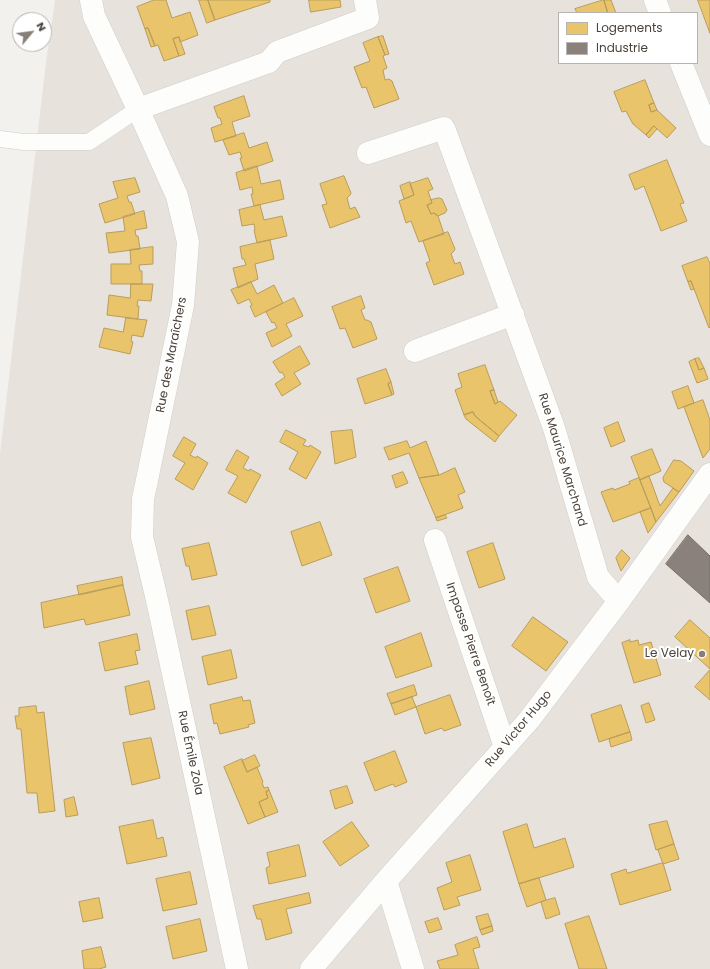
<!DOCTYPE html>
<html>
<head>
<meta charset="utf-8">
<style>
	body { margin:0 }
	#map { position:relative; width:710px; height:969px; overflow:hidden; background:#f3f1ee; font-family:Poppins,sans-serif }
	canvas { display:block }
	.legend { position:absolute; left:558px; top:12px; width:140px; height:52px; box-sizing:border-box; background:#fff; border:1px solid #b7b3b0; margin:0; padding:5px 7px; list-style:none; font-size:12px; color:#4a4239 }
	.legend li { display:flex; align-items:center; gap:8px; height:20px }
	.legend b { width:20px; border:1px solid #b7b3b0 }
	.north { position:absolute; left:12px; top:12px; width:40px; height:40px; box-sizing:border-box; background:#fff; border:1px solid #b7b3b0; border-radius:50%; rotate:61deg; font-size:11px; font-weight:700; line-height:16px; text-align:center; color:#4a4239 }
	.north::after { content:''; display:block; margin:auto; width:14px; height:18px; background:#857f78; clip-path:polygon(50% 0,100% 100%,50% 72%,0 100%) }
</style>
</head>
<body>
<div id="map">
<canvas width="710" height="969"></canvas>
<ul class="legend">
<li><b style="height:11px;background:#e9c46a"></b>Logements</li>
<li><b style="height:11px;background:#8a817c"></b>Industrie</li>
</ul>
<div class="north">N</div>
</div>
<script>
const ctx = document.querySelector('canvas').getContext('2d');
ctx.lineJoin = 'round';
function fill(path, color) { ctx.fillStyle = color; ctx.fill(path, 'evenodd'); }
function strokePath(path, color, width, dash) { ctx.strokeStyle = color; ctx.lineWidth = width; ctx.lineCap = dash ? 'butt' : 'round'; ctx.setLineDash(dash || []); ctx.stroke(path); }
function label(font, color, halo, rows, align = 'center') {
  ctx.font = font + ' Poppins,sans-serif'; ctx.lineWidth = 4; ctx.setLineDash([]); ctx.textBaseline = 'middle'; ctx.strokeStyle = halo; ctx.fillStyle = color; for (const [text, x, y, turn = 0] of rows) {
    ctx.save(); ctx.translate(x, y); ctx.rotate((+turn || 0) * Math.PI / 180); ctx.textAlign = isNaN(turn) ? turn : align; if (halo) ctx.strokeText(text, 0, 0); ctx.fillText(text, 0, 0); ctx.restore();
  }
}
fill(new Path2D(`
	M55 0H710V969H0V454L46 62ZM559 13H697V63H559Z`), '#e7e2dc');
const homes = new Path2D(`
	M154 0H166L172 18 190 12 198 35 180 42 179 37 173 39 179 56 164 61 158 45 155 46 148 28 145 29 137 7Z
	M199 0H208L215 20 207 23Z
	M208 0H270V2L215 20Z
	M309 0H340L341 7 311 12Z
	M604 0H611L616 13H608Z
	M604 0 608 13H577L575 9Z
	M698 0H710V33Z
	M148 28 155 46 151 47 145 29Z
	M383 36 389 54 385 55 378 37Z
	M179 37 185 54 179 56 173 39Z
	M378 37 385 55 383 56 387 68 383 70 385 80 389 79 392 81 399 99 374 108 366 87 362 88 354 67 370 61 363 43Z
	M645 80 654 103 649 105 651 112 657 110 676 128 667 138 654 126 646 135 633 124 626 111 622 112 614 92Z
	M244 96 250 116 232 122 236 136 215 142 211 128 222 124 220 118H218L214 107Z
	M654 103 657 110 651 112 649 105Z
	M654 126 657 129 649 138 646 135Z
	M244 133 249 148 267 142 273 161 244 171 240 158H242L240 152 229 155 223 140Z
	M667 160 684 203 680 204 687 221 661 231 644 186 635 190 629 175Z
	M257 166 261 184 280 180 284 199 254 206 251 194H253L252 187 240 190 236 173Z
	M344 176 351 193 350 195 347 198 350 209 355 207 360 217 330 228 322 205 327 204 320 184Z
	M135 178 140 192 127 196 129 202H131L135 214 105 223 99 204 118 198 113 182Z
	M428 178 433 189 428 191 432 203 427 205 431 214 434 213 438 216 444 234 419 242 411 221 406 223 399 201 414 195 410 184Z
	M410 182 414 195 404 199 400 186Z
	M439 198 442 199 447 210 445 213 438 216 434 213 431 214 427 205 432 203 431 200Z
	M260 205 264 220 282 216 287 236 257 243 254 230H255L254 224 242 226 239 210Z
	M144 211 147 228 135 230 136 236H138L140 249 109 253 106 233 125 231 123 217Z
	M448 232 455 249 454 251 451 254 455 264 460 262 464 274 434 285 426 263 430 261 423 241Z
	M270 240 274 259 255 264 258 279 238 288 233 268 246 265 244 259H242L240 247Z
	M153 247V264L139 265 140 271H142V284H111V264H131L130 250Z
	M707 257 710 263V327L709 328 691 281 688 282 682 266Z
	M691 281 694 289 691 290 688 282Z
	M251 282 257 294 274 285 283 303 255 317 250 306 252 305 249 299 238 304 231 290Z
	M131 284H153L151 301 138 300 137 306H139L138 319 107 315 109 295 130 298Z
	M361 296 365 308 361 310 365 320H367L371 322 377 339 353 348 345 328 340 329 332 307Z
	M294 298 303 316 286 324 292 336 272 347 266 333 277 328 274 322 272 323 266 312Z
	M126 318 147 320 143 337 132 335 131 341 133 342 130 354 99 347 104 328 123 332Z
	M300 346 310 364 294 373 301 384 282 396 275 384 285 377 282 372 280 373 273 362Z
	M699 358 704 368 699 370 695 359Z
	M695 359 699 370 704 368 708 379 697 383 689 362Z
	M485 365 494 390 490 391 495 404 500 401 517 415 499 436 475 416 473 412 464 415 455 390 462 387 458 374Z
	M386 369 391 382 388 384 392 395 365 404 357 379Z
	M391 382 394 394 392 395 388 384Z
	M688 386 694 403 678 409 672 392Z
	M494 390 498 402 495 404 490 391Z
	M703 400 710 420V449L703 458 684 407Z
	M473 412 475 416 499 436 495 442 466 419 464 415Z
	M618 422 625 441 611 447 604 428Z
	M286 430 306 440 303 445 309 447 310 445 321 452 306 479 289 469 298 452 280 442Z
	M352 430 356 457 335 464 331 432Z
	M184 437 196 444 190 455 196 458 197 456 208 463 193 490 175 479 185 463 173 456Z
	M407 441 410 448 426 441 439 475 419 478 409 453 389 460 384 448Z
	M652 449 661 471 640 480 631 457Z
	M237 450 249 457 243 468 249 471 250 469 261 475 246 503 228 493 238 476 226 470Z
	M674 460 681 461 694 471 679 492 664 482 663 478Z
	M455 468 465 492 458 495 463 508 436 518 419 478 439 475Z
	M403 472 408 483 396 488 392 476Z
	M649 476 660 506 673 488 679 492 656 522 640 480Z
	M639 478 651 508 613 522 601 492 613 488 614 490 630 484 629 482Z
	M651 508 656 522 648 533 640 512Z
	M445 515 447 518 437 521 436 518Z
	M320 522 332 555 302 566 291 532Z
	M209 543 217 575 192 580 189 566H186L182 549Z
	M493 543 505 579 479 588 467 552Z
	M622 550 630 558 621 571 616 558Z
	M398 567 410 601 376 613 364 579Z
	M122 577 123 585 79 595 77 586Z
	M123 585 130 615 86 625 84 619 44 628 41 603Z
	M209 606 216 635 192 640 186 611Z
	M533 617 568 642 546 671 512 646Z
	M690 620 710 638V669L675 637Z
	M421 633 432 666 396 678 385 647Z
	M137 634 140 650 135 651 138 664 105 671 99 643Z
	M630 640V642L638 640 639 645 651 642 661 675 634 683 622 643Z
	M231 650 237 678 208 685 202 657Z
	M710 670V700L695 687Z
	M149 681 155 709 130 715 125 687Z
	M414 685 417 695 391 704 387 694Z
	M450 695 461 725 444 731 442 728 425 734 416 707Z
	M242 697 243 701 250 700 255 723 248 725 249 727 220 734 217 723 214 724 210 705Z
	M412 697 416 707 395 715 391 704Z
	M649 703 655 720 646 723 641 706Z
	M621 705 630 732 599 742 591 715Z
	M36 706 37 713 44 712 55 811 39 813 37 793H27L21 729H17L15 716H19V708Z
	M630 732 632 740 611 747 609 739Z
	M151 738 160 778 132 785 123 743Z
	M395 751 407 782 395 787 393 784 375 791 364 763Z
	M255 755 260 766 247 772 242 761Z
	M242 759 247 772 257 767 263 782 262 783 264 788 268 787 269 790 266 792 268 798 259 802 265 817 248 824 224 767Z
	M347 786 353 803 335 809 330 791Z
	M269 790 278 812 265 817 259 802 268 798 266 792Z
	M74 797 78 815 66 817 64 800Z
	M153 820 157 839 163 837 167 856 127 864 119 827Z
	M667 821 674 844 656 850 649 825Z
	M352 822 369 846 340 866 323 842Z
	M527 824 534 848 565 838 574 867 519 884 503 832Z
	M674 844 679 859 663 864 658 850Z
	M299 845 306 876 269 884 266 868 270 866 267 853Z
	M470 855 481 890 457 897 460 905 444 910 437 888 452 882 446 863Z
	M663 863 671 890 620 905 611 874 626 869 627 873Z
	M190 872 197 904 163 911 156 879Z
	M539 878 546 900 527 907 519 884Z
	M309 893 311 903 286 909 292 933 266 940 261 919H257L253 906Z
	M99 898 103 918 83 922 79 902Z
	M555 898 560 914 546 919 541 902Z
	M488 914 492 926 480 930 476 917Z
	M589 916 607 969H579L565 924Z
	M438 918 442 929 429 933 425 922Z
	M200 919 207 951 173 959 166 927Z
	M492 926 493 931 482 935 480 930Z
	M477 937 480 947 473 949 479 969H440L437 961 458 955 455 945Z
	M101 947 106 967 99 969H84L82 951Z`);
fill(homes, '#e9c46a');
strokePath(homes, '#b99d5b', 1);
const industry = new Path2D(`
	M688 535 710 556V603L666 564Z`);
fill(industry, '#8a817c');
strokePath(industry, '#776e68', 1);
const pedestrian = new Path2D(`
	M0 139 24 142H89L138 109`);
const minor = new Path2D(`
	M91 0 94 16 138 109 177 196 188 242 183 305 147 480 143 499 142 537 157 600 237 969
	M655 0 660 13
	M681 63 710 135
	M138 109 269 62 277 52 368 18 365 0
	M368 153 444 128 554 428 598 577 619 601
	M415 351 513 314
	M435 540 505 747
	M386 881 413 969
	M311 969 386 881 529 720 619 601 710 474`);
strokePath(pedestrian, '#d1cfcb', 17);
strokePath(minor, '#d1cfcb', 23);
strokePath(pedestrian, '#fdfdfc', 16);
strokePath(minor, '#fdfdfc', 22);
for (const [x, y, r, color] of [
	[702,654,4,"#857f78"]
]) { const dot = new Path2D(); dot.arc(x, y, r, 0, 2 * Math.PI); ctx.fillStyle = color; ctx.fill(dot); strokePath(dot, '#fff', 1.5); }
label('12px', '#4a4239', '#fff', [
	["Rue des Maraîchers",172,355,-79],
	["Rue Maurice Marchand",562,460,73],
	["Impasse Pierre Benoît",470,644,71],
	["Rue Victor Hugo",519,729,-50],
	["Rue Émile Zola",190,753,78]
]);
label('12px', '#4a4239', '#fff', [
	["Le Velay",694,654]
], 'right');
</script>
</body>
</html>
